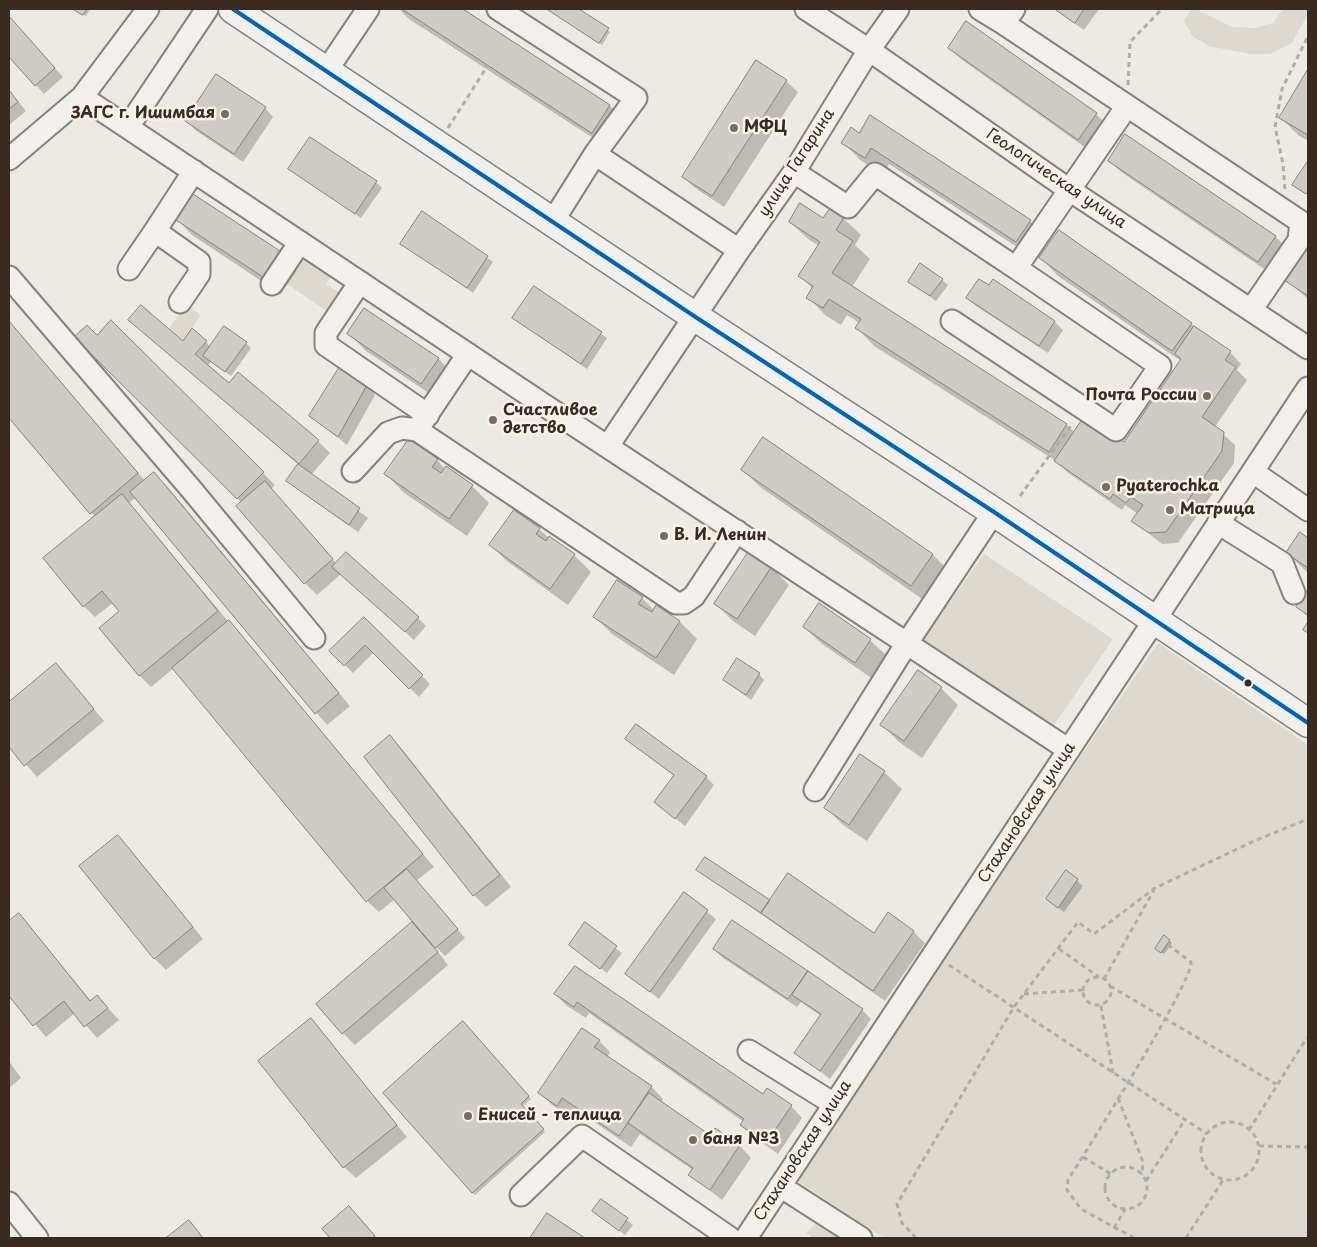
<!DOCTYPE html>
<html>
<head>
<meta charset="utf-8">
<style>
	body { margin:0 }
	#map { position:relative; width:1317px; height:1247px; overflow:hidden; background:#eceae4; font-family:"Playpen Sans",sans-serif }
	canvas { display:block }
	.frame { position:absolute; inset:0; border:10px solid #3b2a1e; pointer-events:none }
</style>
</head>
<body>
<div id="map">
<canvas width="1317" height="1247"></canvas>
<div class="frame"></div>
</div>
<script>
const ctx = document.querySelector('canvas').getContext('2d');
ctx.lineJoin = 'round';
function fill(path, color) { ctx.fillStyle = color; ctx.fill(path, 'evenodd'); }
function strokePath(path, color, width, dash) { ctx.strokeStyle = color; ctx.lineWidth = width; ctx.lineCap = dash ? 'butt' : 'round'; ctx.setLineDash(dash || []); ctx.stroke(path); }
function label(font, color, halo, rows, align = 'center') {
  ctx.font = font + ' "Playpen Sans",sans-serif'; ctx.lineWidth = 5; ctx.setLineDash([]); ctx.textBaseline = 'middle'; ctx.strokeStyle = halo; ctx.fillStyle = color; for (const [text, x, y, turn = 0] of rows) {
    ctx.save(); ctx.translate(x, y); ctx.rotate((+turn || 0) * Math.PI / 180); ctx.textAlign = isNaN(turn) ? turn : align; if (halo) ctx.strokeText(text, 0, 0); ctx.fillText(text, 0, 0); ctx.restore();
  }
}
fill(new Path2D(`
	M1196 9 1232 27 1256 28 1273 23 1283 9H1308V14L1292 43 1270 54H1250L1209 46 1192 36 1184 21 1191 10Z
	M301 257 331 277 326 284 340 293 328 312 284 282Z
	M185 305 201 315 183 341 169 329Z
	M984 554 1113 639 1048 734 919 645Z
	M1158 643 1308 745V1238H884L793 1178Z
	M815 1224 838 1238H814L806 1233Z`), '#ddd9d0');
fill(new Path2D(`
	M73 9H90L86 16Z
	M399 9H461L610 106 627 123 610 149 409 19Z
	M547 9H577L610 32 602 45Z
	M1054 9H1099L1084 30Z
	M9 17 63 77 44 94 9 55Z
	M967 23 1096 114 1108 126 1090 151 961 59 949 48Z
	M1308 71V141L1298 135 1281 118Z
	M786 81 798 92 724 207 695 188 683 177Z
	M9 90 26 111 9 125Z
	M265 108 273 117 243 162 195 130 187 121Z
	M859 134 1030 221 1047 238 1034 258 889 164 883 174 860 160 843 142Z
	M1109 160 1275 236 1287 248 1270 273 1121 172Z
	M290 169 376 182 382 188 361 218Z
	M191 193 279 252 297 270 281 294 192 235 175 217Z
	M422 213 493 262 473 293 402 243Z
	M843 218 861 235 855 245 870 259 852 287 1067 425 1075 433 1125 443 1181 361 1058 276 1041 258 1191 324 1230 352 1241 364 1237 370 1247 380 1215 427 1235 445 1234 463 1178 543 1162 544 1133 521 1138 514 1125 505 1122 510 1067 472 1056 461 874 346 857 328 860 323 847 315 841 325 825 315 808 297 813 289 800 276 819 246 808 239 790 222Z
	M1308 247V299L1286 280Z
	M942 280 948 285 936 301 910 282Z
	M534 288 607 338 587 369 514 318Z
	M968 298 1055 322 1063 330 1048 353 976 306Z
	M130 320 184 343 206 342 211 347 246 343 251 348 231 376 211 362 207 366 229 385 318 441 330 453 311 475 368 518 358 532 297 489 288 481 299 465Z
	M9 321 145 481 154 474 166 485 350 706 327 725 136 497 129 503 434 867 416 881 465 938 445 956 436 947 435 948 448 965 355 1045 343 1033 424 933 395 899 379 912 367 901 174 668 151 687 139 675 121 611 114 602 95 617 84 606 95 517 9 416Z
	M111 322 275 485 271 489 337 564 418 618 426 626 414 640 341 574 317 595 305 583 238 506 242 503 76 337H97Z
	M349 334 438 358 455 376 439 400 366 351Z
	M340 369 367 386 375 395 347 445 311 416Z
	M437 460 445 469 472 486 489 503 467 536 403 492 386 474Z
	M742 469 932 554 950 572 928 603 760 487Z
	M539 529 549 538 574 555 591 572 568 605 508 562 490 545Z
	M1300 534 1308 539V573L1287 553Z
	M750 552 771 567 789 585 755 636 733 621 716 604Z
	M1308 592V617L1298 607Z
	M642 598 654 610 657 607 680 622 697 639 674 675 612 634 595 617Z
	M364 618 430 684 419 697 374 652 353 673 331 651Z
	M804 627 870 640 888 657 873 679 822 644Z
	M56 665 104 721 37 777 9 745V704Z
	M759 674 764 680 751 700 724 680Z
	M941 688 958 705 922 758 899 742 882 725Z
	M390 737 402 749 511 887 486 907 474 895 365 757Z
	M626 739 706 777 714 785 685 826 655 802 674 776Z
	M884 772 902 789 867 841 843 825 826 808Z
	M118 836 203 939 166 970 154 958Z
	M698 870 769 901 874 935 889 914 914 932 925 943 885 1001Z
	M1067 872 1083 886 1064 912 1053 904Z
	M684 894 716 919 659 999 627 974Z
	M19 915 91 1001 97 996 119 1020 97 1038 75 1013 46 1037 9 994V923Z
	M733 922 862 1010 871 1019 830 1079 796 1053 821 1016 801 1002 797 1007 723 958 714 949Z
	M585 924 622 953 607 973 576 950Z
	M1169 940 1172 943 1164 954 1159 951Z
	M575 968 763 1096 791 1106 802 1118 778 1154 754 1137 742 1125 744 1122 589 1013 586 1018 567 1006 555 994Z
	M311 1020 407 1137 356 1178 344 1167Z
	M463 1023 531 1099 522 1107 545 1132 475 1195 384 1093Z
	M599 1041 610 1052 607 1057 652 1087 663 1099 661 1102 710 1137 716 1130 740 1146 751 1158 722 1200 690 1175 693 1170 640 1134 631 1147 575 1109 569 1117 552 1105 540 1093Z
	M9 1061 21 1078 9 1088Z
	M602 1201 633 1225 625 1235 594 1211Z
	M547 1215 583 1238H532Z
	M358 1216 377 1238H331L324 1230Z
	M189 1222 204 1238H168Z`), '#0003');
const building = new Path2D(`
	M73 9H87L83 15Z
	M402 9H463L610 105 592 133Z
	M547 9H579L609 28 599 43Z
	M1055 9H1084L1075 23Z
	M9 16 55 68 35 86 9 57Z
	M966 21 1097 113 1078 140 948 48Z
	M756 60 787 80 712 196 682 177Z
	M1308 69V135L1279 118Z
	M216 74 266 107 234 154 185 121Z
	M9 90 18 102 9 109Z
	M870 115 1031 220 1016 242 871 148 865 158 841 143 851 127 859 133Z
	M1125 134 1276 236 1258 262 1108 161Z
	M310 137 377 181 355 214 288 169Z
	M1308 161V191L1306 194 1292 185Z
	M190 192 280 251 263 277 173 218Z
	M800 203 823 218 830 208 844 217 836 230 853 241 832 273 1067 424 1049 452 855 328 861 319 829 299 823 308 806 298 813 286 798 276 820 242 789 222Z
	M422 211 488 256 467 288 400 244Z
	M1059 230 1192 323 1172 351 1039 258Z
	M1308 244V296L1284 280Z
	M920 263 943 279 930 296 908 282Z
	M979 279 989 285 993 279 1055 321 1039 346 966 298Z
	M534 286 602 332 581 364 512 318Z
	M141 305 183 341 192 328 207 341 195 354 229 383 238 372 319 440 299 464 128 320Z
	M364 308 439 358 421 384 347 334Z
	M111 320 264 472 237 499 74 337 87 325 97 335Z
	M9 321 138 473 90 514 9 418Z
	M224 326 247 342 225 372 203 356Z
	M1194 326 1231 351 1225 360 1236 367 1202 417 1224 432 1222 451 1166 532 1149 533 1131 521 1143 505 1131 497 1126 503 1113 494 1110 499 1054 461 1085 415 1124 442 1181 359 1175 354Z
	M339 368 367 385 338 437 309 416Z
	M763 437 933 554 911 586 741 470Z
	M409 439 438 459 432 467 441 473 446 466 473 485 449 519 384 474Z
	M298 464 360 508 349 525 286 481Z
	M154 472 339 693 315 714 130 492Z
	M265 481 333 559 304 584 236 506Z
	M122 494 218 611 139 676 99 628 119 611 102 591 83 607 43 558Z
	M514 510 540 528 536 534 546 541 549 536 575 554 550 589 489 545Z
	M1300 532 1308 538V568L1286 553Z
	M749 551 772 566 737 619 714 604Z
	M346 552 419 617 405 632 332 567Z
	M617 580 643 597 638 604 652 612 656 605 680 621 656 658 593 617Z
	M1308 590V615L1296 607Z
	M819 603 871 639 855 663 803 627Z
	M364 617 423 675 409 689 365 645 344 666 329 651Z
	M229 620 423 854 366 902 172 668Z
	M1308 622V633L1303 630Z
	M737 658 760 673 746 695 723 680Z
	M56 663 94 709 24 766 9 747V702Z
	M918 670 942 687 904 741 880 725Z
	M636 724 707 776 675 819 654 802 674 775 625 739Z
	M390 735 500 875 473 896 364 757Z
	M860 754 885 771 849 825 824 808Z
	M118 835 193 927 154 959 79 866Z
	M705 857 770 900 761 913 696 870Z
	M407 869 458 929 435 948 384 888Z
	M1066 870 1078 879 1058 908 1046 899Z
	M788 873 874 933 888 912 914 931 873 991 761 913Z
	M684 892 708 910 650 992 625 974Z
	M19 913 90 1001 97 995 108 1008 84 1027 64 1001 33 1026 9 996V921Z
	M732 920 808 971 788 999 713 949Z
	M412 922 438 952 342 1034 316 1004Z
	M585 922 617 946 600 969 569 945Z
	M1164 935 1170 940 1161 953 1155 949Z
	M575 966 763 1094 767 1088 792 1105 766 1143 740 1125 744 1119 577 1002 574 1007 554 994Z
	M808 971 863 1009 820 1071 794 1053 821 1014 792 995Z
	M311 1018 397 1125 343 1168 258 1061Z
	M463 1021 529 1096 521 1104 544 1129 472 1193 383 1093Z
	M582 1028 600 1040 594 1047 652 1086 619 1136 562 1098 557 1106 538 1093Z
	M649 1093 710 1135 715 1128 740 1145 710 1190 688 1175 693 1168 628 1123Z
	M601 1199 628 1218 619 1231 592 1211Z
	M349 1206 375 1236 372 1238H330L322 1229Z
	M547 1213 585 1238H530Z
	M189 1220 203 1238H166Z`);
fill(building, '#cfccc7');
strokePath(building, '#86827c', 1);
const minor = new Path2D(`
	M498 9 636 98 595 154
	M806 9 869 50 1068 189 1308 348
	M980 9 1003 23 1014 9
	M1003 23 1301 222 1299 240 1251 310
	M327 70 368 9
	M82 97 547 407 1069 750
	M128 127 207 9
	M9 159 82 97 148 9
	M794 172 848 207 875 174 1016 268 1127 106
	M553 221 595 154 739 250
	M129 269 155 231
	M9 277 191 489 314 638
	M360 282 326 333V345L428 415
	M272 284 300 242
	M180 302 199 274V262L155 231 194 171
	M952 321 1116 430 1160 366 1016 268
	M468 354 417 430 676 603H684L694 596 737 531
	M608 446 739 250 794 172 869 50 898 9
	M353 471 388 433 402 428 417 430
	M1253 472 1308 510
	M1218 523 1282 563 1294 593
	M815 790 907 643 994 512
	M749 1051 834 1104
	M780 1186 861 1238
	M521 1195 582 1136 730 1238
	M9 1203 37 1238
	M746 1238 1308 388`);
const major = new Path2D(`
	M233 9 694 316 994 512 1308 723`);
strokePath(minor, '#86827c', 25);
strokePath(major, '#86827c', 31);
strokePath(new Path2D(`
	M1128 85 1130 42 1162 9
	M448 128 488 65
	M1285 189 1283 164 1275 127 1282 89 1308 36
	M1020 496 1073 423
	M1059 949 1099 977
	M949 965 1207 1134
	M1083 991a14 14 0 1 1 28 0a14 14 0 1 1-28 0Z
	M1104 979 1154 890
	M1110 986 1276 1084
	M1024 994 1082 990
	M1101 1006 1113 1073
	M1118 1098 1143 1162 1142 1175
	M1201 1151a29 29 0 1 1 58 0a29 29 0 1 1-58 0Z
	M1249 1130 1306 1039 1308 1038
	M1259 1146 1308 1147
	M1083 1157 1111 1174
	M1105 1188a21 21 0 1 1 42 0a21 21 0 1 1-42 0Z
	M1146 1181 1184 1121
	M1114 1228 1125 1209
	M916 1238 902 1223 897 1204 1014 1007 1078 922 1094 934 1155 888 1254 841 1308 819
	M1134 1238 1081 1209 1067 1190 1068 1180C1085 1153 1194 980 1191 962L1167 944
	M1186 1238 1223 1180`), '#b0ada8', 3, [5, 4]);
strokePath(minor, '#f1f0ec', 21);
strokePath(major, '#f1f0ec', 28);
strokePath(new Path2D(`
	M233 9 694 316 994 512 1308 723`), '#0065bd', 4);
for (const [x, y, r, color] of [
	[225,114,5,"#796d63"],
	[734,128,5,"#796d63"],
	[1207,396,5,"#796d63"],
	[493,420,5,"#796d63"],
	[1106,487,5,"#796d63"],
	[1170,510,5,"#796d63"],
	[664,536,5,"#796d63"],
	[1248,683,4.5,"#3b2a1e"],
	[468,1116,5,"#796d63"],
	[693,1140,5,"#796d63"]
]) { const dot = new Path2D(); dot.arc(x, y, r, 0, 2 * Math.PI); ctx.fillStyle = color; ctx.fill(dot); strokePath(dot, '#f7f3e8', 2); }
label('bold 16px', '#3b2a1e', '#f7f3e8', [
	["ЗАГС г. Ишимбая",215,114,"right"],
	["МФЦ",744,128],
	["Почта России",1197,396,"right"],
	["Счастливое",503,411],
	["детство",503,429],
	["Pyaterochka",1116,487],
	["Матрица",1180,510],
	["В. И. Ленин",674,536],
	["Енисей - теплица",478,1116],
	["баня №3",703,1140]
], 'left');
label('16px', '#3b2a1e', '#f7f3e8', [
	["улица Гагарина",797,163,-57],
	["Геологическая улица",1056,179,34],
	["Стахановская улица",1027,813,-57],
	["Стахановская улица",803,1151,-57]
]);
</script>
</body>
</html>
